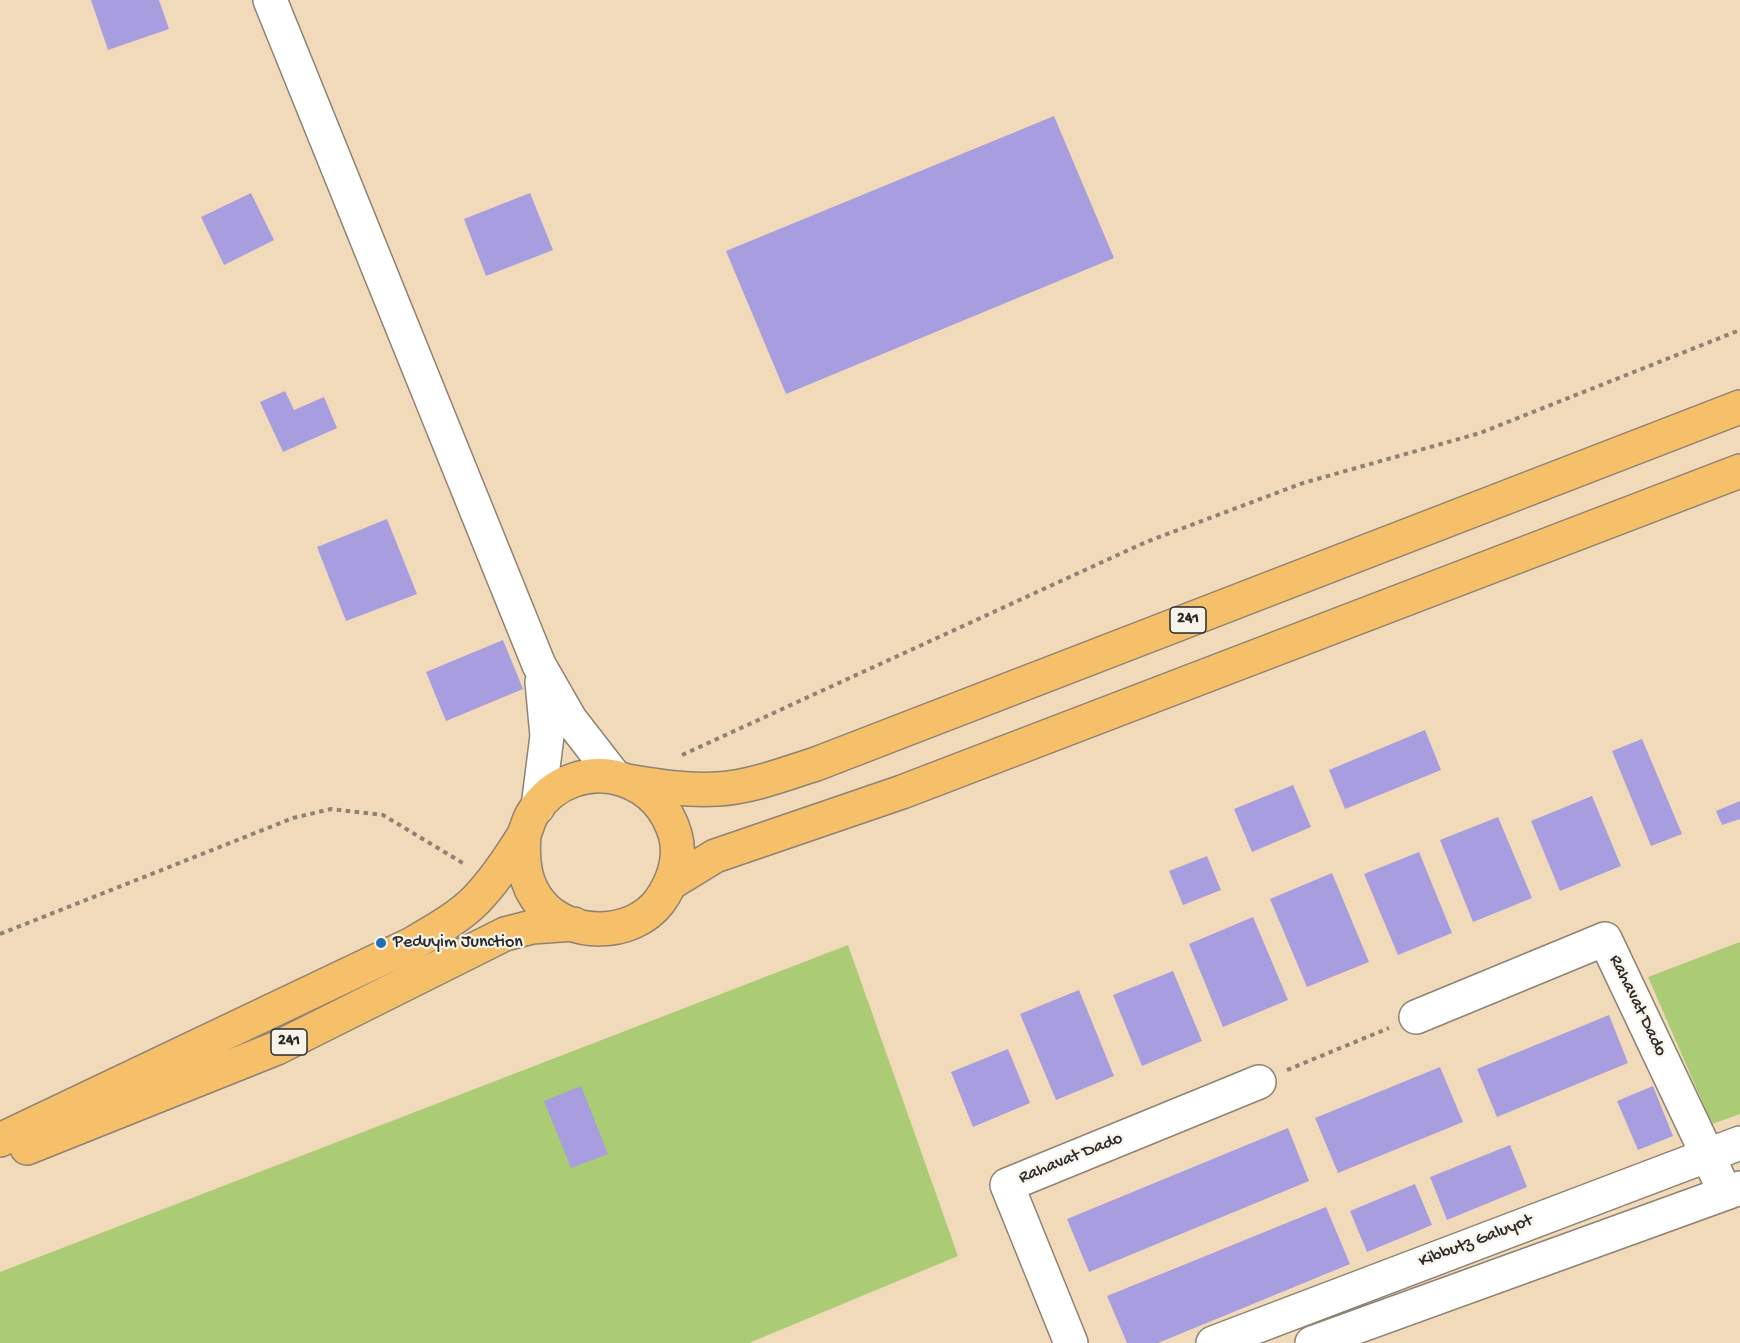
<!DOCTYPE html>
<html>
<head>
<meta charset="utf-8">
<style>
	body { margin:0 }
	canvas { display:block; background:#f1daba }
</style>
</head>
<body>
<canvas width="1740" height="1343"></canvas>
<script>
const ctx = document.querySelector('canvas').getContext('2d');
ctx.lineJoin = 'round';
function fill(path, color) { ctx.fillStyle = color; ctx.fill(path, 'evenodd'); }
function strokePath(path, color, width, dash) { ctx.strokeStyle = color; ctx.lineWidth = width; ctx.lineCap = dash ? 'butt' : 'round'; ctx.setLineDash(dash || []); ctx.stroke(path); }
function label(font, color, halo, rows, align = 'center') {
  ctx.font = font + ' "Gochi Hand",sans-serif'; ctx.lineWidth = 4.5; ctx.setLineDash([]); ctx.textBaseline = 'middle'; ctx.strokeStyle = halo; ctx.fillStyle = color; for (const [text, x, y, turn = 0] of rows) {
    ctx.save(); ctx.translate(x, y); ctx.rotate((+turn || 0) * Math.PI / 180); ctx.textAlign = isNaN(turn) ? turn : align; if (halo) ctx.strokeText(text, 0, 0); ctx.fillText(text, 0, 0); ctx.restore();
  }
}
fill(new Path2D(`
	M1740 942V1114L1712 1124 1648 977Z
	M848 945 958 1256 749 1343H0V1272Z`), '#abcc74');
fill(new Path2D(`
	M91 0H159L169 29 108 50Z
	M1054 116 1114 258 786 394 726 251Z
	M251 193 274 240 224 265 201 217Z
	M530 193 553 250 486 276 464 219Z
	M285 391 294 410 324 397 337 428 283 452 260 402Z
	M387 519 417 594 346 621 317 547Z
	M503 640 523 689 446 721 426 672Z
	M1425 730 1441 770 1345 809 1329 770Z
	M1642 739 1682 834 1651 846 1612 751Z
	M1293 785 1311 827 1252 852 1234 809Z
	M1592 796 1621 866 1560 891 1531 821Z
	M1740 801V819L1722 825 1716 811Z
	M1498 817 1532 898 1473 922 1440 840Z
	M1419 852 1452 933 1398 955 1364 874Z
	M1207 856 1221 890 1183 905 1169 871Z
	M1332 873 1369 962 1307 987 1270 899Z
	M1253 917 1288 1000 1223 1027 1189 944Z
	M1173 971 1202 1041 1142 1066 1113 995Z
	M1079 990 1114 1076 1056 1100 1020 1014Z
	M1609 1015 1628 1063 1497 1117 1477 1069Z
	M1008 1049 1030 1103 973 1127 951 1072Z
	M1440 1067 1463 1122 1338 1173 1315 1118Z
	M581 1086 608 1154 571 1168 544 1101Z
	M1653 1086 1673 1136 1638 1150 1617 1101Z
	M1288 1128 1309 1181 1089 1272 1067 1219Z
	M1510 1145 1527 1187 1447 1220 1430 1177Z
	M1415 1184 1432 1225 1367 1252 1350 1211Z
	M1326 1207 1350 1264 1158 1343H1127L1107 1296Z`), '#a89edf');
const minor = new Path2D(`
	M270 0 539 665 570 719 615 777
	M538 807 547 736 542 682
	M1416 1017 1605 939 1725 1192
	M1071 1343 1007 1185 1259 1082
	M1213 1343 1740 1143
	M1312 1343 1740 1188`);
const major = new Path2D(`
	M627 781C657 786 687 791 718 789 752 787 784 774 816 764L1740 407
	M671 883 715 856 902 792 1740 471
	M0 1140 412 944C434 931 458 918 476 900 494 881 509 859 522 838 527 830 528 820 533 813 552 782 590 768 624 780 650 789 667 808 675 834 682 858 673 883 659 902 632 937 570 938 541 904 524 884 522 860 524 835
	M27 1148 277 1048 505 934 532 927 574 924`);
strokePath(minor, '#8e8272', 36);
strokePath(major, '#8e8272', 36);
strokePath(new Path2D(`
	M682 755 1146 542 1303 483 1480 433 1740 330
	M0 934 293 818 331 809 383 815 466 865
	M1287 1070 1389 1028`), '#8e8272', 4, [4.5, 4.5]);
strokePath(minor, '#fff', 33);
strokePath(major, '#f6c06b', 33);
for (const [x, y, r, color] of [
	[381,943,6,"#1f6fb2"]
]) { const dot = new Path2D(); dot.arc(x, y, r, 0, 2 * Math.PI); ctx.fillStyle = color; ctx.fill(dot); strokePath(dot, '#f7f3e8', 2); }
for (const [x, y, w] of [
	[1188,620,36],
	[289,1042,36]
]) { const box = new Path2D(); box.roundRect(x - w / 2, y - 13, w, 26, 4.5); ctx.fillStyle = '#f7f3e8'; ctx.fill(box); strokePath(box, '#2b2b2b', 1.5); }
label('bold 16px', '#2b2b2b', null, [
	["241",1188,620],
	["241",289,1042]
]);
label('18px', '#2b2b2b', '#f7f3e8', [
	["Peduyim Junction",393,943]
], 'left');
label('18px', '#2b2b2b', '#f7f3e8', [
	["Rahavat Dado",1637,1006,64],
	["Rahavat Dado",1071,1159,-22],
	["Kibbutz Galuyot",1476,1242,-21]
]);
</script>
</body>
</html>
